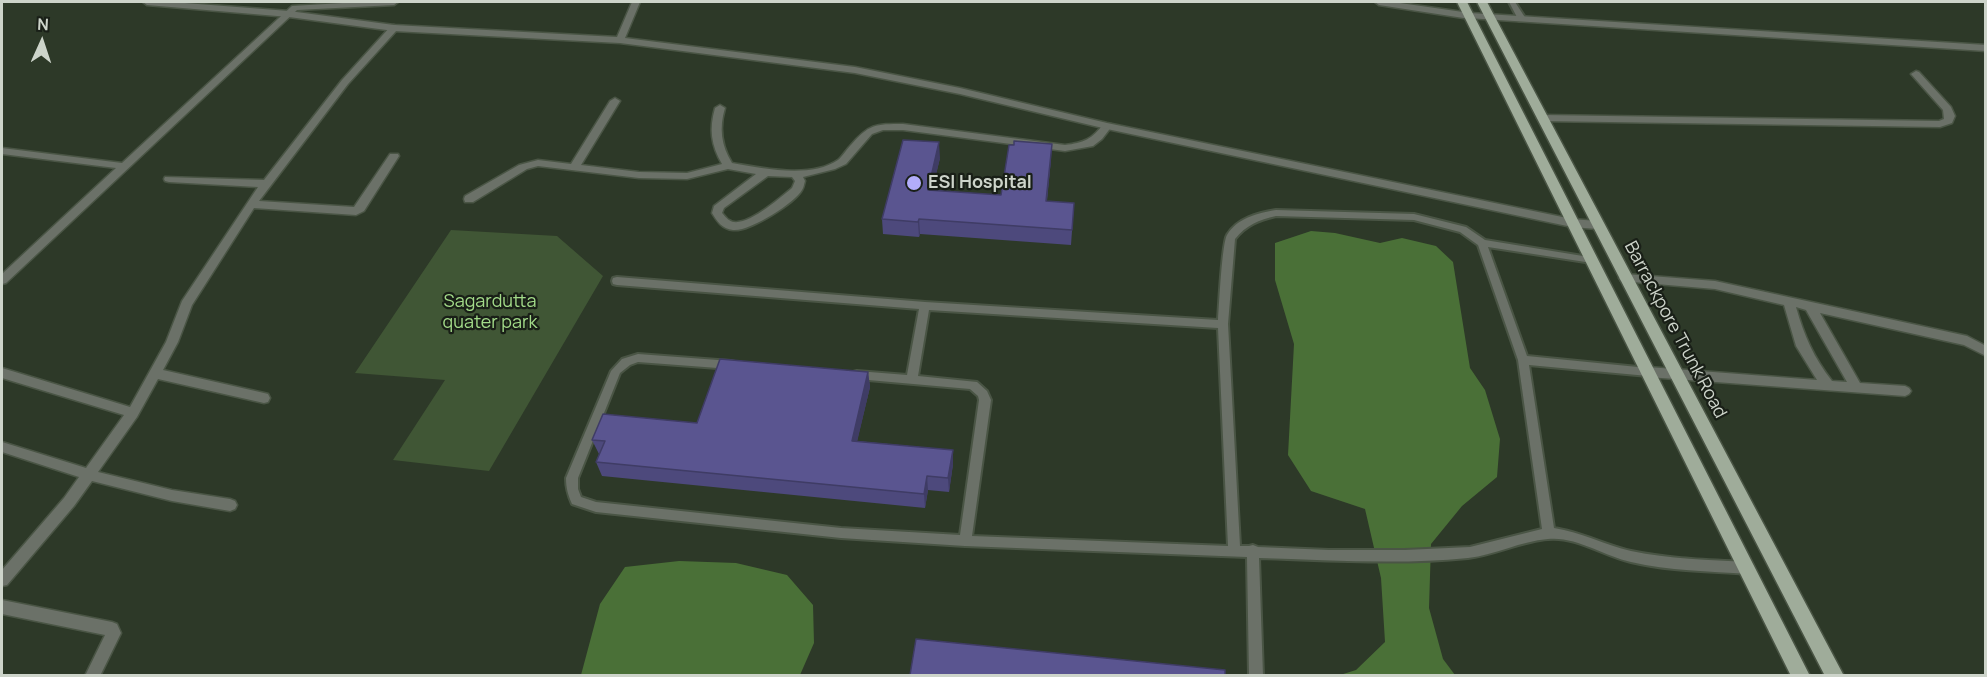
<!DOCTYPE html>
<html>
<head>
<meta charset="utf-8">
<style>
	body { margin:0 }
	#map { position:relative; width:1987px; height:677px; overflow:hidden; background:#2d3928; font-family:Manrope,sans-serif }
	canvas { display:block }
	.frame { position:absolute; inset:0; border:3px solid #cdd4ca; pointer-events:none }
	.north { position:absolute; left:12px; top:12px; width:60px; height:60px; -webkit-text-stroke:4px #191f17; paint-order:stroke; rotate:3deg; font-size:16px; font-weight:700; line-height:24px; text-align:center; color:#cdd4ca }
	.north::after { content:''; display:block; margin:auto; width:21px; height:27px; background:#cdd4ca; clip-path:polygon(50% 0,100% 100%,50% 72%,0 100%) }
</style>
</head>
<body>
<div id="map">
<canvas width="1987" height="677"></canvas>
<div class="frame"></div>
<div class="north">N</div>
</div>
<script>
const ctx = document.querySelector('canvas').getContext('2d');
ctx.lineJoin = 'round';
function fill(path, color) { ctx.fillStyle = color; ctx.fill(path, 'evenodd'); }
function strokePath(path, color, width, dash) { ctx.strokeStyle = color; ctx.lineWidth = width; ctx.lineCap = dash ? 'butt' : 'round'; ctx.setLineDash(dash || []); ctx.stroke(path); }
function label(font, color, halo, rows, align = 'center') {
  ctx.font = font + ' Manrope,sans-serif'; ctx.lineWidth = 4.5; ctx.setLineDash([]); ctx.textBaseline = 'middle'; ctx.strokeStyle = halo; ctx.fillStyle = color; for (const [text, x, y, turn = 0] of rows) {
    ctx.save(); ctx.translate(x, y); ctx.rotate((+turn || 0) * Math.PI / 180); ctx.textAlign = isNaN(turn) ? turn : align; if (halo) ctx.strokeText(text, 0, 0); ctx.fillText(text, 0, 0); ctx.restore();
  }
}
fill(new Path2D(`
	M451 230 557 236 603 276 489 471 393 460 445 380 355 373Z`), '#405635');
fill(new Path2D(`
	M1311 231 1335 233 1380 243 1402 238 1436 246 1453 262 1470 368 1485 390 1500 439 1497 477 1462 506 1431 544 1429 608 1443 659 1455 675H1340L1356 670 1385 642 1381 578 1365 509 1311 491 1288 455 1294 344 1275 280V243Z
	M679 561 736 563 787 575 813 605 814 643 800 675H581L600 604 625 567Z`), '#4a7037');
const service = new Path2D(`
	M1509 2H1515L1526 19 1525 21H1519Z
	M1276 210 1414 214 1466 227 1485 240 1595 258 1597 260 1595 262 1592 263 1488 247 1527 356 1648 368 1652 369 1653 372 1652 375 1648 376 1529 365 1554 528C1581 532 1605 545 1631 551 1669 559 1709 560 1748 562L1752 564 1754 568 1752 572 1748 574C1709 571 1669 571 1631 562 1604 556 1576 536 1548 539 1521 541 1495 555 1468 558 1399 565 1328 560 1259 558L1263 676H1249L1247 557 965 546 841 538 596 512 572 504C568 495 566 488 566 478L611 371 622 359 638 354 731 361 735 362 736 365 735 368 731 369 638 362 630 365 620 373 578 478V489L581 497 596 502 841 528 960 535 979 400 978 396 970 389 857 379 853 378 852 375 853 372 857 371 907 375 919 309 617 285 613 284 612 281 613 278 617 277 925 302 1218 320C1219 306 1222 243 1227 235 1237 218 1258 213 1276 210ZM1276 216 1414 220 1460 232 1478 245 1518 360 1542 529 1470 547 1405 550H1329L1258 547 1253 545 1249 546H1240L1228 324 1235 239C1246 225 1259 220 1276 216ZM929 310 1218 328 1228 546 972 536 991 400 987 391 977 382 918 376Z`);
const minor = new Path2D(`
	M359 2H398L394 5 297 10 6 283 2 284V274L116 168 2 154V148L122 163 292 6Z
	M1375 2H1393L1470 13 1474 16 1470 19 1379 5Z
	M394 25 397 26V30L348 84 259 201 354 207 390 154H398L399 156 364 211 356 215 254 208 192 305 178 342 163 370 264 393 268 394 270 398 268 402 264 403 158 379 137 417 98 472 172 490 230 499 235 501 237 505 235 509 230 511 172 501 92 481 74 506 7 585 2 586V570L64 498 79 477 2 452V442L86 468 124 415 2 378V368L130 407 166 342 182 301 258 187 169 182 165 181 164 179 165 177 264 180 342 80 391 26Z
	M1916 71 1919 72 1951 107 1955 116 1952 123 1940 127 1542 121 1537 118 1542 115 1939 121 1944 119 1943 110 1911 74Z
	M615 98 620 101 581 165 639 172 687 173 722 164C711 145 709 129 715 108L720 105 725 108C719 128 721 145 732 163 762 168 810 179 838 160 842 157 846 150 850 146 869 124 875 124 903 124L1065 145C1083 143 1093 139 1103 124H1111L1112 126 1102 139 1093 146 1065 151 903 130H883L872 134 846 164 835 169 803 177 805 181C804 184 804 187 802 190 795 203 749 232 733 230 722 229 717 221 712 213L714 206 756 174 728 169 687 179 639 178 538 166 527 169 473 202H465L464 199 465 196 519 165 538 160 571 164 610 101ZM768 176 792 177 795 181 792 188C781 197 743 231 729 220 728 220 723 214 722 213L724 208Z
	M1625 274 1715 281 1967 336 1986 346V356L1964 345 1820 313 1860 383 1905 386 1909 388 1911 391 1909 394 1905 396 1648 377 1644 375 1642 372 1644 369 1648 367 1817 380 1796 346 1784 305 1715 289 1621 281 1619 278ZM1796 307 1806 310 1847 382 1832 381C1814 358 1804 336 1796 307Z
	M2 600 112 622 117 624 121 633 100 676H85L105 635 2 614Z`);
const tertiary = new Path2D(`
	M143 2H172L289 11 394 25 617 37 632 2H640L625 38 855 67 960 88 1107 123 1572 219 1597 221 1602 225 1597 229 1572 227 1107 129 960 94 855 73 620 43 394 31 289 17 147 5Z
	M1470 13 1986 45V51L1467 18V14Z`);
const primary = new Path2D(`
	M1457 2H1467L1810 676H1791Z
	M1477 2H1487L1844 676H1825Z`);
strokePath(service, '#4a5545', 4);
strokePath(minor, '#4a5545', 3);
strokePath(tertiary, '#4a5545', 3);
strokePath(primary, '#4a5545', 3);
fill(service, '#6b7168');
fill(minor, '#6b7168');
fill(tertiary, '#6b7168');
fill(primary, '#9fac9a');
fill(new Path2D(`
	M940 158 932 190 1001 195 1051 159 1047 201 1074 203 1071 245 920 234 919 237 883 234 882 219Z
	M868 372 870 387 857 441 953 450V464L949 492 928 490 925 508 602 476 596 462 599 454 592 440 697 423Z`), '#4d497c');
fill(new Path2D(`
	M939 142 940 158 929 205 928 190Z
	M1052 144 1051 159 1045 216 1046 201Z
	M919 219 920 234 919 237 918 222Z
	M868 372 870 387 854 455 852 441Z
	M953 450V464L949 492 948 478Z
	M927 476 928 490 925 508 924 494Z`), '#3f3c65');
const building = new Path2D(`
	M903 140 939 142 928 190 1001 195 1009 145H1014V141L1052 144 1046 201 1074 203 1072 230 919 219 918 222 882 219Z
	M720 359 868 372 852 441 953 450 948 478 927 476 924 494 596 462 605 441 592 440 603 414 697 423Z
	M916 639 1225 670V675H910Z`);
fill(building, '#5a5590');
strokePath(building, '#3f3c65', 1.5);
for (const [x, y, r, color] of [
	[914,183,8,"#b2adfa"]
]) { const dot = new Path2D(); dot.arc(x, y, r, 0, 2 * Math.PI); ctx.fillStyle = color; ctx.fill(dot); strokePath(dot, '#191f17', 2); }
label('bold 18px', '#cdd4ca', '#191f17', [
	["ESI Hospital",928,183]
], 'left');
label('18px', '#a3db89', '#191f17', [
	["Sagardutta",490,302],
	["quater park",490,323]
]);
label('18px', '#cdd4ca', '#191f17', [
	["Barrackpore Trunk Road",1675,330,62]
]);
</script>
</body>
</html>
